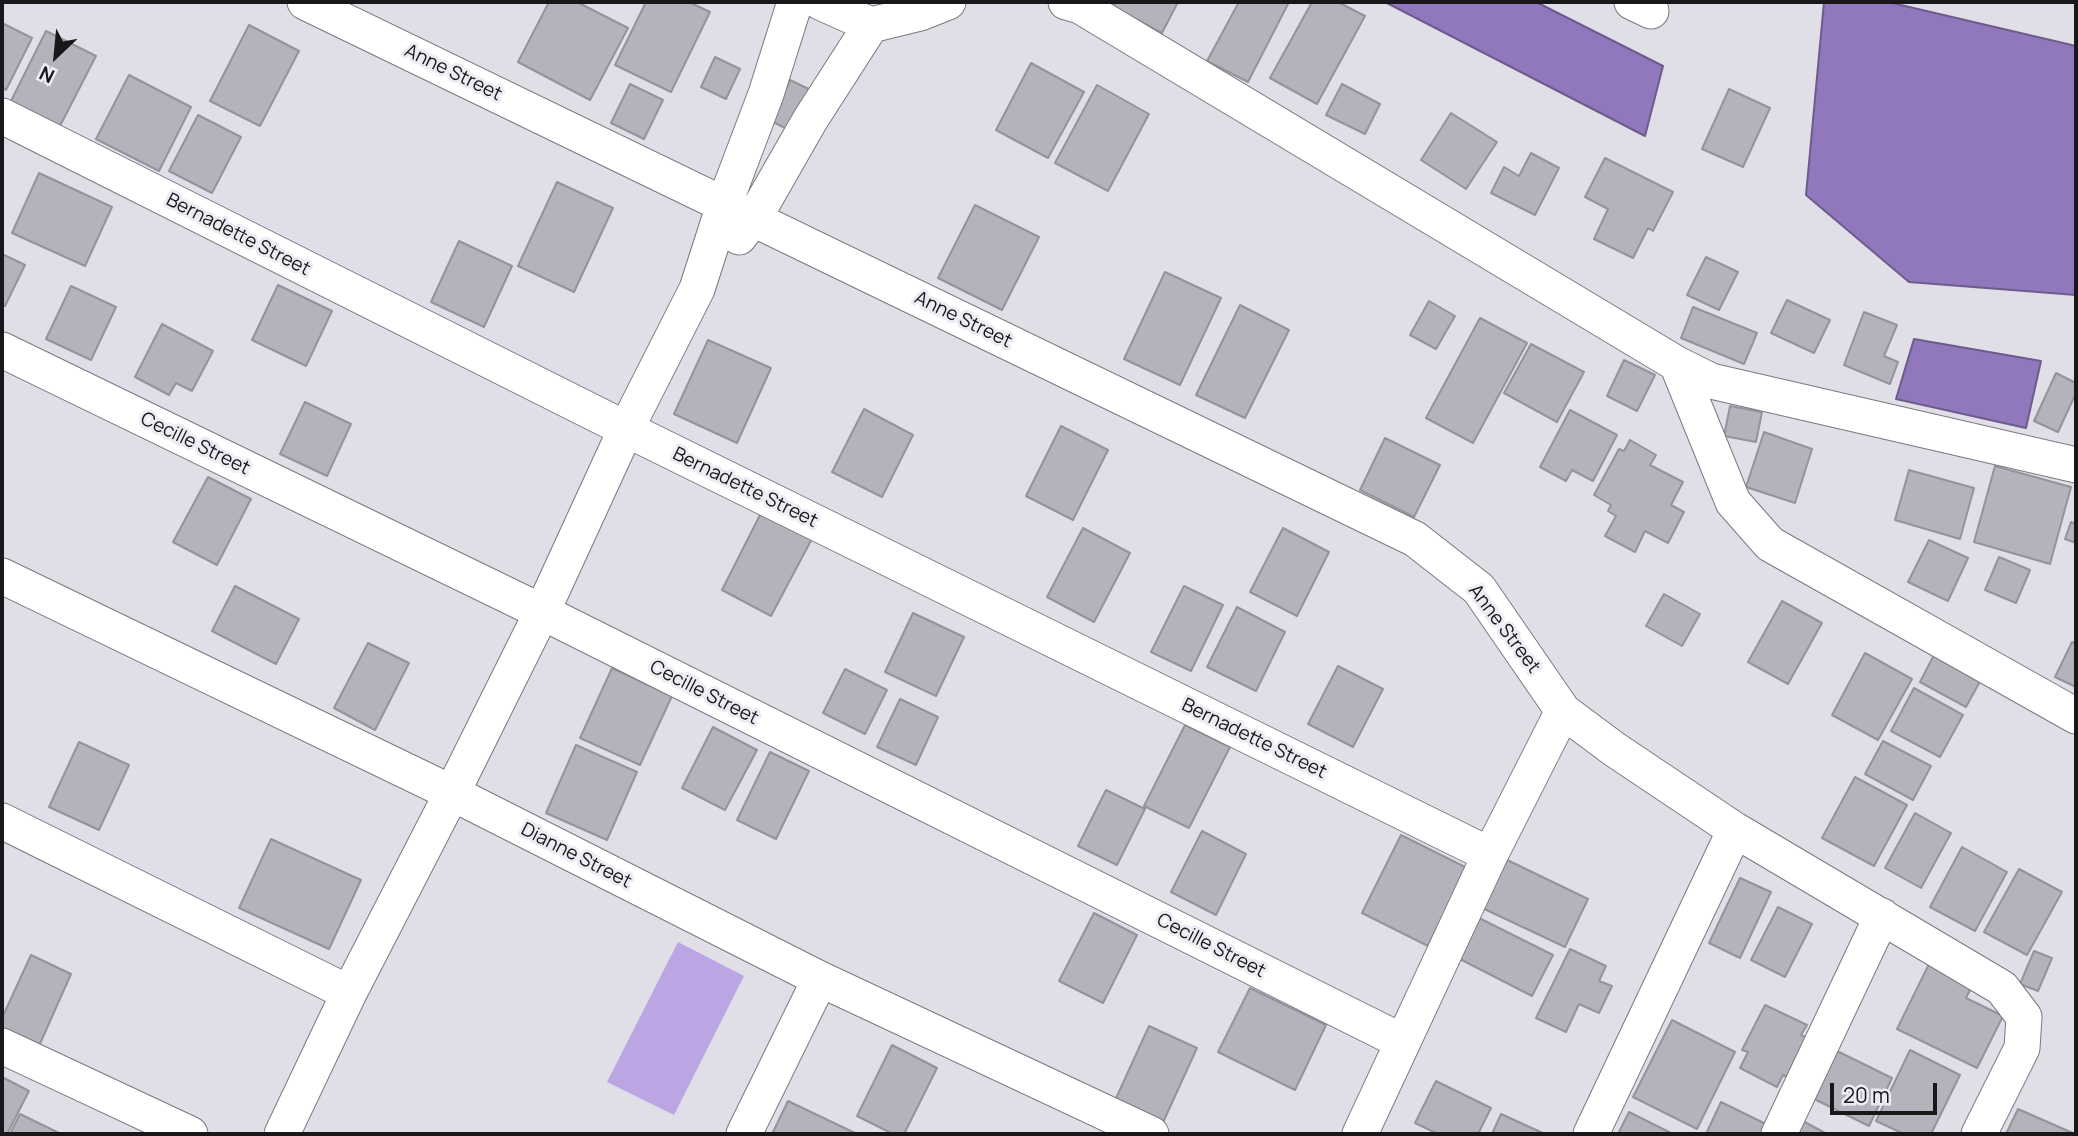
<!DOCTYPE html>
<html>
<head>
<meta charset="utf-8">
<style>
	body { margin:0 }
	#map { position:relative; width:2078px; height:1136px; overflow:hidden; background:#e0dee7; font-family:Manrope,sans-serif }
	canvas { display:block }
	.frame { position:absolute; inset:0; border:4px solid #18171a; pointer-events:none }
	.north { position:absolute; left:21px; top:21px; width:70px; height:70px; -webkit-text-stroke:5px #eeebf4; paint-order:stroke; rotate:206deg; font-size:19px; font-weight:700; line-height:28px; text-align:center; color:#18171a }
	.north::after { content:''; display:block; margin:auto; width:24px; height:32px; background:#18171a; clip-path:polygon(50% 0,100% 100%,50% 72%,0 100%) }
	.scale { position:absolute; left:1830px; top:1083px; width:107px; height:32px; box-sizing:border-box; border:4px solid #18171a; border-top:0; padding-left:9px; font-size:21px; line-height:24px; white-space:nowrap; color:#18171a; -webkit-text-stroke:5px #eeebf4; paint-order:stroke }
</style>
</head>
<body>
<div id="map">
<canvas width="2078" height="1136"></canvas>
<div class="frame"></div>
<div class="north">N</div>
<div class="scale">20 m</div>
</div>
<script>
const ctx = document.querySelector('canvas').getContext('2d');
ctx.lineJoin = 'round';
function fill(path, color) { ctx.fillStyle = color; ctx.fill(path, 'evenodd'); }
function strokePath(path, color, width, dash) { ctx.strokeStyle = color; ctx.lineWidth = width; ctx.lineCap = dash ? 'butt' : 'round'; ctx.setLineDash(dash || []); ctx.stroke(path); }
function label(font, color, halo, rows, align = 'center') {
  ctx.font = font + ' Manrope,sans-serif'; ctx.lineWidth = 6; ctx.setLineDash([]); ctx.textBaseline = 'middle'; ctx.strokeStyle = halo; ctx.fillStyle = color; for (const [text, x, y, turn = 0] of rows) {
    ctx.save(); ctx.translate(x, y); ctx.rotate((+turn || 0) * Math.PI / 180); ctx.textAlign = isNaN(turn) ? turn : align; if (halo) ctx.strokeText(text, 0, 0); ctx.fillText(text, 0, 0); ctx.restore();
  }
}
fill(new Path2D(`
	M678 942 744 976 674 1115 607 1082Z`), '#bba6e3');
const water = new Path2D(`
	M1385 2H1536L1663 66 1645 136Z
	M1824 2H1888L2076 46V295L1909 282 1806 195Z
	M1914 339 2041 361 2026 428 1896 399Z`);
fill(water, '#9178bd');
strokePath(water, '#6d5b8c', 2);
const building = new Path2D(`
	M549 2H577L628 28 590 100 518 62Z
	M646 2H689L710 12 671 92 615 65Z
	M1116 2H1178L1162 33 1113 7Z
	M1239 2H1289L1248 82 1207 61Z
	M1312 2H1338L1365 16 1317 104 1270 78Z
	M2 23 32 38 6 90 2 87Z
	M249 25 299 51 260 126 210 101Z
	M46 31 96 56 60 126 11 101Z
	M715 57 740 69 726 99 701 87Z
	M1031 63 1084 92 1048 158 996 130Z
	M129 75 191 107 159 171 96 139Z
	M790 80 817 93 797 134 771 121Z
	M630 84 663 100 644 139 611 123Z
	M1342 84 1380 104 1365 134 1326 115Z
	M1097 85 1149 114 1108 191 1055 163Z
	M1729 89 1770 108 1743 167 1702 149Z
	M1451 113 1497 142 1466 189 1421 160Z
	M198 115 241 137 212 193 169 171Z
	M1531 153 1559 168 1535 215 1491 193 1504 167 1519 176Z
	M1605 158 1673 192 1653 231 1648 228 1633 258 1594 239 1608 209 1585 197Z
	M39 173 112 207 85 266 12 233Z
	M557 182 613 208 574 292 518 266Z
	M975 205 1039 237 1002 310 938 278Z
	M459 241 512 266 484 327 431 302Z
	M2 254 25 265 5 306 2 305Z
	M1706 257 1738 272 1719 310 1687 295Z
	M1165 272 1221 298 1180 385 1124 359Z
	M278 285 332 311 306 366 252 340Z
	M71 286 116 307 91 360 46 339Z
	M1787 300 1830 320 1814 353 1771 333Z
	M1429 301 1455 316 1436 349 1410 335Z
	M1240 305 1289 330 1245 418 1196 395Z
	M1693 307 1757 333 1744 364 1681 338Z
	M1864 312 1897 325 1884 356 1898 362 1890 384 1844 365Z
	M1480 318 1527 343 1473 443 1426 418Z
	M162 324 213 351 192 391 176 383 169 395 135 377Z
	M708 340 771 368 737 443 674 414Z
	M1531 344 1584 372 1557 422 1504 393Z
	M1624 360 1655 375 1637 411 1607 396Z
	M2056 373 2076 383V393L2058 432 2034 421Z
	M305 402 351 424 327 476 280 454Z
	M1730 406 1762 412 1756 442 1724 436Z
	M864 409 913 435 882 497 832 472Z
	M1570 410 1617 435 1593 481 1572 470 1566 481 1540 467Z
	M1061 426 1108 450 1073 520 1026 496Z
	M1764 432 1812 449 1795 503 1746 487Z
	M1385 438 1440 465 1414 517 1360 490Z
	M1630 440 1656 455 1650 465 1683 482 1671 505 1684 512 1668 543 1645 531 1635 552 1605 536 1616 516 1608 511 1611 505 1594 495 1619 449 1624 451Z
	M1995 466 2071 487 2050 564 1974 542Z
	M1909 470 1974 488 1960 539 1895 520Z
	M208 477 251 499 217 565 173 542Z
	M764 507 815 533 771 616 722 590Z
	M2071 522 2076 524V543L2065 539Z
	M1083 528 1130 553 1094 622 1047 597Z
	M1283 528 1329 552 1297 616 1250 592Z
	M1929 540 1968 558 1948 601 1908 582Z
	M1999 557 2030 570 2016 603 1985 590Z
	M235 586 299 619 276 664 212 631Z
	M1184 586 1223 605 1191 671 1151 652Z
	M1664 594 1700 614 1682 646 1646 626Z
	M1782 601 1822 623 1788 684 1748 662Z
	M1237 607 1285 632 1256 691 1207 667Z
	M913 613 964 637 936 696 885 672Z
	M2072 642 2076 644V687L2055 677Z
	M368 643 409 663 375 730 334 708Z
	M1936 651 1983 676 1966 707 1920 682Z
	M1865 653 1912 679 1878 740 1832 715Z
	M1338 666 1383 689 1353 747 1308 724Z
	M612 668 672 696 640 765 580 738Z
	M845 669 887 690 865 734 823 713Z
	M1914 688 1963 715 1940 757 1891 731Z
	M900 699 938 717 916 765 877 747Z
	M1185 725 1230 747 1189 828 1144 806Z
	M713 727 757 750 725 810 682 788Z
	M1883 741 1931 766 1913 800 1865 774Z
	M79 742 129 765 99 830 49 807Z
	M576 745 637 772 607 840 546 813Z
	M770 752 809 771 776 839 737 820Z
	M1855 777 1907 805 1874 866 1822 838Z
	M1106 790 1145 809 1117 865 1078 846Z
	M1915 813 1951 833 1921 888 1885 868Z
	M1202 831 1246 854 1216 915 1171 892Z
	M1401 835 1467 868 1428 946 1362 913Z
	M271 839 361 880 329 949 239 908Z
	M1962 847 2007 872 1975 931 1930 907Z
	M1501 857 1588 899 1565 947 1478 906Z
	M2019 869 2062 892 2027 955 1984 932Z
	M1740 878 1771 892 1740 958 1709 943Z
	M1778 907 1812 924 1785 977 1751 960Z
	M1094 913 1137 935 1103 1003 1059 981Z
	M1475 916 1553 955 1532 996 1454 956Z
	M1570 949 1606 966 1599 981 1612 986 1599 1013 1579 1004 1566 1032 1536 1018Z
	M2034 951 2052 958 2038 991 2020 984Z
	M31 955 71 974 39 1046 2 1029V1018Z
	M1929 964 1972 986 1966 998 2003 1016 1977 1068 1897 1029Z
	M1250 988 1326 1025 1295 1090 1218 1052Z
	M1765 1005 1807 1025 1801 1035 1812 1040 1793 1080 1783 1075 1777 1087 1740 1068 1748 1052 1742 1050Z
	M1672 1020 1735 1052 1697 1129 1633 1097Z
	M1149 1026 1197 1048 1160 1129 1112 1107Z
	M892 1045 937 1068 904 1134H893L857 1116Z
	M1831 1048 1892 1078 1869 1126 1808 1096Z
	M1910 1050 1960 1075 1931 1134H1904L1876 1121Z
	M2 1077 29 1091 7 1134H2Z
	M1436 1081 1491 1108 1478 1134H1438L1415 1123Z
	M788 1101 857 1134H772Z
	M1721 1102 1774 1128 1771 1134H1706Z
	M2018 1109 2075 1134H2006Z
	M1629 1112 1673 1134H1618Z
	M20 1114 61 1134H10Z
	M1501 1114 1545 1134H1492Z
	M1801 1120 1827 1134H1793Z`);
fill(building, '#b4b2ba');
strokePath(building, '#95929b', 2);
const street = new Path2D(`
	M305 2 1415 539 1479 589 1563 711 1614 749 1735 830 2002 988 2024 1017 2022 1048 1979 1134
	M820 2 871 25 920 13 948 2
	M1066 2 1080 6 1677 364 1733 502 1770 544 2076 716
	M1632 2 1651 11
	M2 116 626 429 1490 855
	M739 237 754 218 810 120 871 25
	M2 350 542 612 1403 1042
	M1677 364 1711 381 2076 465
	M2 576 452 793 820 979 1151 1134
	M2 821 349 993
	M2 1046 190 1134
	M282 1134 349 993 452 793 542 612 626 429 697 289 724 205 766 94 795 2
	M744 1134 820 979
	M1360 1134 1490 855 1563 711
	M1591 1134 1735 830
	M1779 1134 1882 916`);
strokePath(street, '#7a7880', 37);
strokePath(street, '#fff', 35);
label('19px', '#18171a', '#eeebf4', [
	["Anne Street",453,73,26],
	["Bernadette Street",238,235,27],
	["Anne Street",963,320,26],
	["Cecille Street",195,444,26],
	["Bernadette Street",745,488,26],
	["Anne Street",1504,629,53],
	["Cecille Street",704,693,27],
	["Bernadette Street",1254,739,26],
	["Dianne Street",576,856,27],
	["Cecille Street",1211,946,27]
]);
</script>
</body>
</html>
